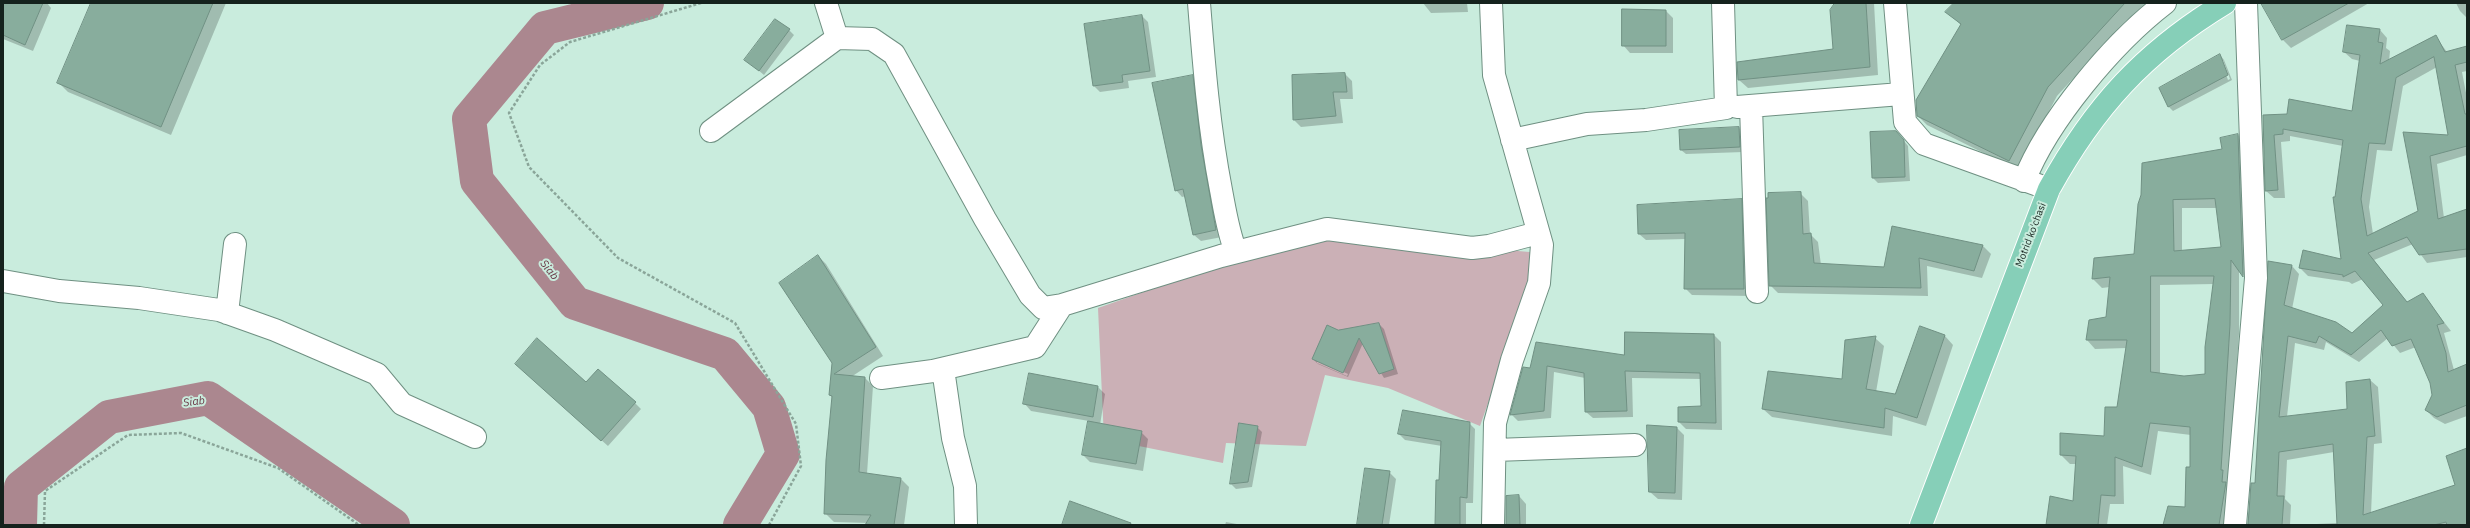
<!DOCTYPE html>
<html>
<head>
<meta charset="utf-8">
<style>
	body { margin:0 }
	#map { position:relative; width:2470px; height:528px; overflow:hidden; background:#c9ecdd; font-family:"IBM Plex Sans",sans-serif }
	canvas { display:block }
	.frame { position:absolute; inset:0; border:4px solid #15221d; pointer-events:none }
</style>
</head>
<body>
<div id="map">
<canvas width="2470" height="528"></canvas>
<div class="frame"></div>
</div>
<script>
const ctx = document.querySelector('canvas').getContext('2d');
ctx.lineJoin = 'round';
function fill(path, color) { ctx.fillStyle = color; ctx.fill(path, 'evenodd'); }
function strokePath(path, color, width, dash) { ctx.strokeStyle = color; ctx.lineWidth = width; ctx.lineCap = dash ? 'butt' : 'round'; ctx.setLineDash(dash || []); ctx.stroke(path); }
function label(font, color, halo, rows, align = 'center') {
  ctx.font = font + ' "IBM Plex Sans",sans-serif'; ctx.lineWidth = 4; ctx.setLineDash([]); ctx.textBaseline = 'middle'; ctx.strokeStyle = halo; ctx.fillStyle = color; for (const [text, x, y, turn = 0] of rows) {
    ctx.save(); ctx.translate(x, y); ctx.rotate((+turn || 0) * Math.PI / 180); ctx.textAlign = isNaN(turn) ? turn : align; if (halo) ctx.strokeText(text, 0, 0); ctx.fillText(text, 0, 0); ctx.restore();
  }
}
fill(new Path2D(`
	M1334 235 1541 253 1480 426 1388 388 1325 375 1306 446 1226 443 1223 463 1104 439 1098 308 1257 252Z`), '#cbb0b6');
fill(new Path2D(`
	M6 3H47L51 8 33 51 3 39V11Z
	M92 3H226L171 135 68 92 59 83Z
	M1423 3H1467L1468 12 1431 13Z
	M1836 3H1874L1878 75 1748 88 1739 80 1738 63 1834 50Z
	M1955 3H2151L2126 21 2057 96 2018 170 1927 125 1918 116 1961 25 1947 12Z
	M2268 3H2369L2291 48 2283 40 2264 6Z
	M2456 3H2467V18L2460 11Z
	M1666 11 1673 18V53H1630L1623 45Z
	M1142 16 1148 22 1156 77 1128 81 1129 88 1100 92 1094 86Z
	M789 30 794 35 764 75 746 60Z
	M2380 30 2387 38 2386 48 2390 51 2389 61 2435 36 2447 52 2467 47V71L2462 72 2467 98V155L2437 164 2444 218 2467 210V257L2427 263 2413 244 2374 260 2408 303 2423 295 2451 331 2444 333 2454 370 2467 365V416L2445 424 2434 418 2426 410 2433 395 2431 382 2416 347 2400 353 2388 338 2359 362 2326 342 2324 350 2295 343 2287 417 2348 410 2370 380 2378 387 2382 443 2374 444 2371 514 2456 486 2467 449V525H2295L2338 523 2334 452 2287 460 2285 499 2291 505 2290 525H2247L2252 484H2255L2269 263 2292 266 2299 274 2292 309 2352 334 2384 305 2363 279 2352 284 2349 282 2308 276 2300 268 2342 260 2336 198 2343 146 2290 136V141L2281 142 2285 198H2274L2266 191 2264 116 2353 112 2360 61 2352 59 2344 52ZM2437 67 2449 136 2405 133 2420 212 2373 234 2369 207 2377 150 2392 151 2403 86Z
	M2220 55 2224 60 2232 80 2173 111 2168 106ZM2221 60H2223L2230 79 2228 80Z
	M1345 74 1352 81 1353 99H1340L1343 123 1301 127 1294 120Z
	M1192 76 1199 83 1222 237 1201 241 1194 235 1186 196 1182 197 1176 190Z
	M1739 128 1744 133V152L1686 154 1681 150Z
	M2238 135 2247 144 2252 284 2239 270V334L2229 478V525H2164L2186 508 2191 469V435L2158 431 2151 475 2123 466 2124 504H2110L2107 525H2047L2074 503 2077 464H2070L2061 455 2105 437 2118 408 2127 348 2095 349 2087 340 2107 318 2110 287 2102 288 2093 279 2095 259 2135 255 2139 204 2223 150ZM2182 208H2217L2222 247 2182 251ZM2214 284 2206 375 2184 377 2160 374V285Z
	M1901 137 1908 146 1910 181 1878 183 1873 178Z
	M1800 193 1808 201 1810 234 1818 242 1821 265 1885 268 1893 227 1983 246 1991 254 1982 278 1927 266 1928 296 1778 293 1770 285Z
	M1741 200 1748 207 1751 296 1692 295 1685 288 1686 239 1646 240 1639 234Z
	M818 256 826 264 883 356 851 377 865 378 873 386 867 474 901 479 909 487 904 525H866L868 523 834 522 825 513 833 398 830 395 833 363Z
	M1379 324 1384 329 1398 374 1384 378 1363 343 1348 377 1318 364 1313 359 1338 331ZM1317 360 1348 374 1347 376 1317 363Z
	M1921 327 1945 336 1953 345 1926 426 1893 416 1892 436 1772 417 1763 409 1842 380 1875 338 1884 346 1876 392 1895 395Z
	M1626 333 1714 335 1721 342 1722 430 1686 429 1679 422 1702 407 1701 379 1632 378 1633 417 1593 418 1586 412 1585 378 1554 372 1551 418 1518 421 1511 414 1531 369 1537 343 1625 356Z
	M522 370 586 384 635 403 641 409 608 446Z
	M1098 387 1105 394 1100 425 1141 432 1148 439 1143 471 1090 462 1083 455 1089 421 1031 411 1024 403Z
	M1469 423 1475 429 1473 503H1466V525H1436L1442 446 1405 440 1399 434Z
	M1648 426 1677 428 1684 435 1682 500 1658 499 1650 492Z
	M1257 427 1262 432 1252 487 1236 489 1231 484Z
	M1389 472 1396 479 1389 525H1358Z
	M1519 496 1526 504V525H1506Z
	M1226 522 1242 525H1225Z`), '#0003');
strokePath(new Path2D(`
	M647 3 545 28 469 119 477 181 575 303 725 354 769 407 783 454 740 525
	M20 525 21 487 109 417 208 398 393 525`), '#ab878f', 34);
const building = new Path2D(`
	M3 3H43L25 45 3 35Z
	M91 3H213L161 127 57 83Z
	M1835 3H1866L1870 67 1738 80 1737 62 1833 49 1830 10Z
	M1954 3H2125L2048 87 2009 161 1917 116 1916 100 1961 24 1945 12Z
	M2261 3H2349L2282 40Z
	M1622 9 1666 10V46H1622Z
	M1142 15 1150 71 1122 75 1123 82 1093 86 1084 24Z
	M775 19 790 29 759 71 744 60Z
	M2347 25 2380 29 2378 42 2383 43 2380 64 2436 35 2445 52 2467 46V62L2455 65 2465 114H2467V146L2430 156 2438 219 2467 209V249L2419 255 2407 237 2368 253 2407 302 2423 293 2444 323 2437 325 2446 353 2448 372 2467 364V405L2437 417 2425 410 2432 395 2430 383 2411 339 2392 346 2381 330 2351 355 2319 336 2316 343 2288 336 2279 417 2347 409 2346 382 2370 379 2375 436 2367 437 2363 515 2455 485 2446 456 2467 448V525H2447L2446 522 2434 525H2337L2333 444 2279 452 2277 496H2284L2282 525H2248L2251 483H2255L2268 261 2292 265 2284 305 2336 322 2352 333 2383 305 2355 271 2343 277V275L2299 268 2303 250 2341 259 2333 197H2335L2343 140 2283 129V134L2274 135 2278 190 2265 191 2263 115 2287 114 2289 99 2352 111 2360 55 2343 52ZM2434 57 2448 135 2403 132 2418 211 2367 236 2361 199 2369 143 2385 144 2396 78Z
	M2220 54 2228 75 2168 107 2159 88Z
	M1345 73 1347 92H1333L1336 116 1293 120 1292 75Z
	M1193 75 1201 145 1216 230 1193 235 1183 189 1175 191 1152 83Z
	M1739 127 1740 147 1680 150 1679 130Z
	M1896 131 1904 140 1905 177 1872 178 1870 132Z
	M2238 134 2243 277 2231 260 2230 325 2221 470H2223L2222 482H2226L2219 525H2163L2168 506 2185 507 2186 467H2190V427L2150 423 2142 467 2115 457V496L2101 495 2098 525H2046L2050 496 2073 501 2076 456 2060 455V433L2104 436 2105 407H2117L2127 340H2086L2089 320 2106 317 2110 277 2092 279 2094 258 2134 254 2138 204 2141 195 2142 163 2222 149 2220 138ZM2215 199 2221 247 2174 251 2173 200ZM2151 276H2214L2205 347V374L2184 376 2151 372Z
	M1801 192 1803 234 1811 233 1814 263 1884 267 1892 226 1983 245 1974 271 1919 258 1921 288 1769 286 1766 198H1768V193Z
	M1742 199 1744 289H1684L1685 233 1638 234 1637 205Z
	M818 255 876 347 834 374 865 377 859 472 901 478 894 525H865L871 515 824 514 826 460 832 396 829 395 832 363 779 283Z
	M1379 323 1394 369 1379 374 1359 338 1343 373 1312 359 1327 325 1338 330Z
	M1920 326 1945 335 1917 418 1885 408 1884 428 1762 409 1768 371 1842 379 1845 340 1876 336 1866 389 1895 394Z
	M1625 332 1714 334 1716 423 1678 422V407L1701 406 1700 373 1625 371 1627 411 1585 412 1584 373 1547 366 1544 411 1510 415 1523 367 1530 368 1536 342 1624 355Z
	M537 338 586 382 598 369 636 402 601 441 515 364Z
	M1029 373 1098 386 1093 417 1023 404Z
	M1403 410 1470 422 1467 498 1460 497V525H1435L1436 480H1439L1441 441 1398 434Z
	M1088 421 1142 431 1136 464 1082 455Z
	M1239 423 1258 426 1248 482 1230 484Z
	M1647 425 1677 427 1675 493 1649 492Z
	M1365 468 1390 471 1382 525H1357Z
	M1519 495 1520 525H1506V496Z
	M1070 501 1131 523 1130 525H1062Z`);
fill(building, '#88ad9d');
strokePath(building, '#709083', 1);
const minor = new Path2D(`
	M826 3 837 38
	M1199 3C1204 66 1209 128 1221 190 1225 211 1228 232 1236 252
	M1491 3 1494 75 1542 245 1539 283 1512 360 1495 423 1493 525
	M1895 3 1905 122 1924 144 2049 189
	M1751 106 1757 292
	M1737 107 1901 94
	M711 131 837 38 872 39 894 54 985 219 1030 295 1043 308 1062 305 1221 256 1327 229 1472 248 1489 246 1538 233
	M1512 140 1587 124 1646 120 1726 108 1723 3
	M2024 181C2048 120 2113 43 2165 3
	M3 281 59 291 139 298 219 310 275 330 377 374 402 404 475 437
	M227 313 235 244
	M943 369 953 438 965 486 966 525
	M881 378 933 371 1035 347 1062 305
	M1495 450 1635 445
	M2235 525 2256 278 2246 3`);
const major = new Path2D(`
	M1921 525 2049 189C2094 107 2144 52 2225 3`);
strokePath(minor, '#6f9082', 24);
strokePath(major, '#fff', 24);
strokePath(new Path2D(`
	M701 3 570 42 540 65 509 113 529 167 618 258 735 323 796 424 801 466 769 525
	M44 525 45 491 128 435 181 433 278 468 359 525`), '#8aa599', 2.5, [3, 2]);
strokePath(minor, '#fff', 22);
strokePath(major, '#86cfb8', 22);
label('10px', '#15221d', '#c9ecdd', [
	["Motrid ko'chasi",2031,235,-69]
]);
label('italic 11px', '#683443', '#c9ecdd', [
	["Siab",549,270,51],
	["Siab",194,402,-7]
]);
</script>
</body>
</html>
